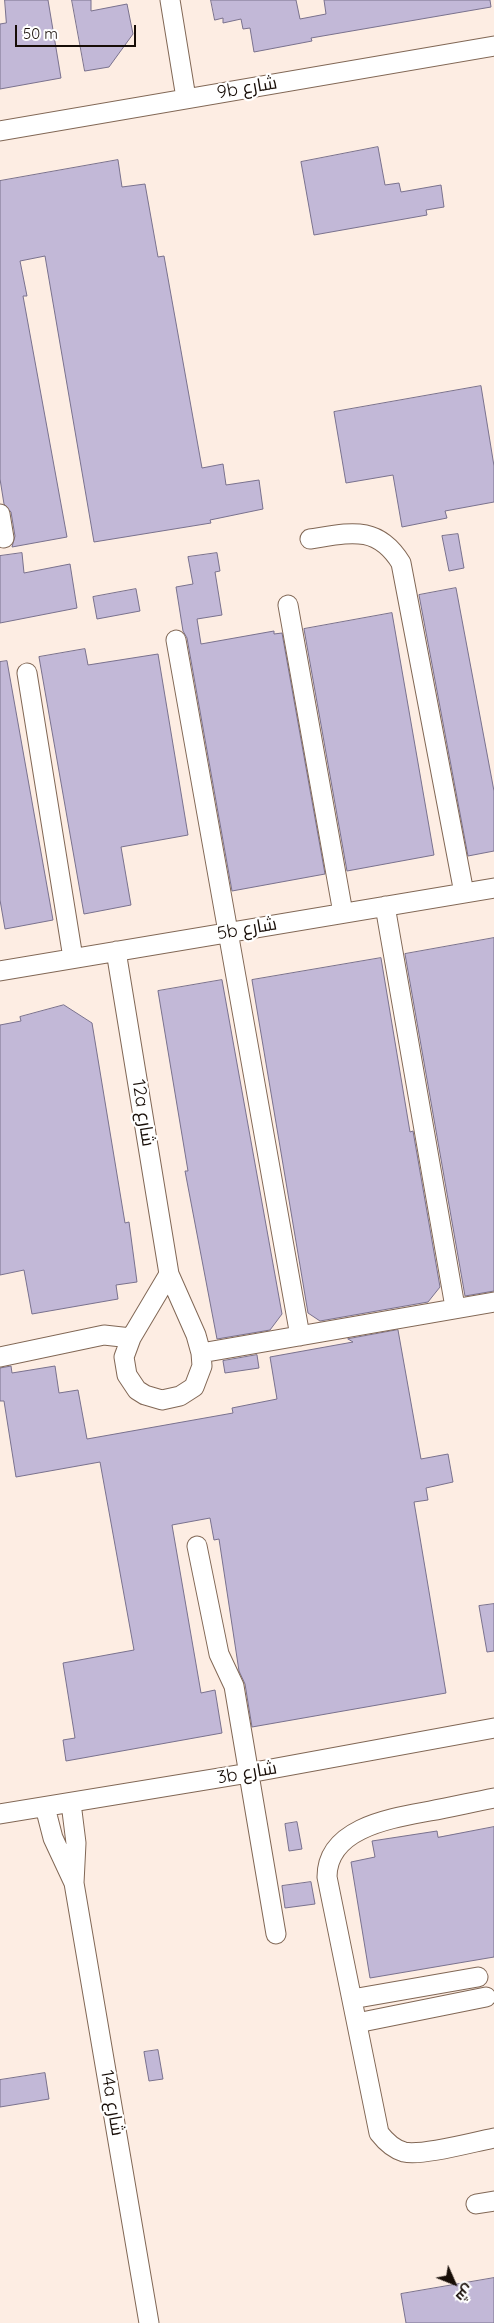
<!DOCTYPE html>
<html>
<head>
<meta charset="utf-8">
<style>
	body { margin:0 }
	#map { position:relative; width:494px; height:2323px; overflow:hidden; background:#fff8f4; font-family:Quicksand,Cairo,sans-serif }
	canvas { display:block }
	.north { position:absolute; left:429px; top:2258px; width:50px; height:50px; -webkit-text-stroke:4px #fff; paint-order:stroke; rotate:134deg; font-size:14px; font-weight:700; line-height:20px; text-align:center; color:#170d07 }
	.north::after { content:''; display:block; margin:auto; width:18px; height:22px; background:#170d07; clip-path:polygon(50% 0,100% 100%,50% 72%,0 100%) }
	.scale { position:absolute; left:15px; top:25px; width:121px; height:22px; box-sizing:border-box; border:2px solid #170d07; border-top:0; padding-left:6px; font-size:15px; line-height:18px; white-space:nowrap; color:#170d07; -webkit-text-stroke:4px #fff; paint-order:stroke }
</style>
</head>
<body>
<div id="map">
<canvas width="494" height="2323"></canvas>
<div class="north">ش</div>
<div class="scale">50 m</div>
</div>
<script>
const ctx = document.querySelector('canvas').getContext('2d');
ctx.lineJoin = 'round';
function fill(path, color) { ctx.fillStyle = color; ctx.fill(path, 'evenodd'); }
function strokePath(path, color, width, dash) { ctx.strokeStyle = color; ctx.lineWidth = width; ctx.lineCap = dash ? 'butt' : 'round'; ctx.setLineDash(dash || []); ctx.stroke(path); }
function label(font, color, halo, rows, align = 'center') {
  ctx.font = font + ' Quicksand,Cairo,sans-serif'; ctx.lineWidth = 4.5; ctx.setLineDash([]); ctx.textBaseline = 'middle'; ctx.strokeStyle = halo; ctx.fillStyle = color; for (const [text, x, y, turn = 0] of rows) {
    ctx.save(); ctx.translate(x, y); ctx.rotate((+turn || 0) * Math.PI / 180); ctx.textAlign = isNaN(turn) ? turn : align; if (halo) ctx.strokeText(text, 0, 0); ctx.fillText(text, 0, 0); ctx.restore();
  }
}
fill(new Path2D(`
	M0 0H494V2323H0Z`), '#fdede3');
const building = new Path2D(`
	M5 0H48L61 78 0 89V24L6 23Z
	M72 0H91V11L127 4 133 34 109 67 85 71Z
	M211 0H296L300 19 326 14 324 0H490L491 7 311 38 312 41 254 52 250 28 243 29 241 19 223 23V18L215 20Z
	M378 147 385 185 399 183 401 192 441 185 444 207 426 210 427 215 314 235 301 162Z
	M118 160 122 187 145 184 158 257 164 256 202 468 223 464 226 485 259 480 263 509 210 520 211 523 94 542 45 256 20 261 27 296H23L67 537 12 547 15 536 11 512 4 504 0 479V181Z
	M481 386 494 466V502L445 511 447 518 402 527 393 475 346 483 334 412Z
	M458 534 464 568 449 571 442 536Z
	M22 553 24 573 70 564 77 608 0 623V556Z
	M217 553 220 571 215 572 222 615 197 619 201 644 274 631V634L282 633 325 874 232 891 187 638 183 631 176 587 193 584 188 557Z
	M456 588 494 791V851L468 856 419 595Z
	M136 589 140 611 97 619 93 597Z
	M392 613 434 855 347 871 304 629Z
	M85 649 88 665 158 654 188 835 121 847 131 905 84 914 39 657Z
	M7 661 53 920 5 929 0 900V662Z
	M494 938V1291L465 1296 405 954Z
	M381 958 410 1132 413 1131 440 1287 428 1302 320 1321 308 1313 252 980Z
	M222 980 282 1314 270 1330 217 1339 185 1171H188L158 991Z
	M64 1005 92 1023 125 1223 129 1222 137 1282 116 1285 118 1299 32 1314 24 1270 0 1275V1025L21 1021 20 1017Z
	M398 1330 421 1459 448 1454 453 1482 426 1488 428 1500 414 1502 446 1693 252 1727 245 1684 239 1671 219 1539 214 1540 210 1518 172 1525 201 1693 215 1690 222 1733 66 1761 63 1740 75 1738 63 1663 134 1650 100 1462 16 1477 4 1401H0V1368L11 1366 12 1373 55 1366 59 1393 78 1390 87 1439 233 1413 232 1408 277 1399 270 1357 353 1342 348 1339Z
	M257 1355 259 1368 225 1373 223 1361Z
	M494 1604V1651L487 1652 479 1606Z
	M297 1822 302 1849 289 1851 285 1824Z
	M494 1827V1957L370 1978 351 1862 375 1857 372 1841 437 1831 438 1837Z
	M311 1882 315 1904 285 1908 282 1886Z
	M158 2050 163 2079 149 2081 144 2052Z
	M45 2073 49 2099 0 2107V2080Z
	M494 2278V2323H406L401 2294Z`);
fill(building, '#c2b8d7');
strokePath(building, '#7a728e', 1);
const minor = new Path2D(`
	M170 0 186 98
	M0 131 494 46
	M0 514 4 538
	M310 539C349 533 377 524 401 563L464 893
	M288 605 343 913
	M176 640 300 1336
	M27 673 73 958
	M385 906 455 1307
	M116 951 169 1274 196 1335 201 1353 202 1366 194 1387 180 1396 162 1400 145 1395 137 1390 127 1375 124 1357 131 1338 169 1274
	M0 971 494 888
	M201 1353 494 1302
	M0 1357 104 1335 131 1338
	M197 1546 219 1654 234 1686 276 1934
	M494 1798C473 1802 452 1807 430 1811 393 1818 327 1827 327 1877L379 2133C386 2142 393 2149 404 2152 423 2156 473 2142 494 2138
	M71 1803 76 1843 74 1883 149 2323
	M45 1807 53 1838 74 1883
	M0 1814 249 1773 494 1728
	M352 1999 478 1977
	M357 2023 486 1997
	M476 2204 494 2201`);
strokePath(minor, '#816755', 21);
strokePath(minor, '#fff', 19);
label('18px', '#170d07', '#fff', [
	["9b شارع",247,88,-10],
	["5b شارع",247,929,-10],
	["12a شارع",143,1113,81],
	["3b شارع",247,1773,-10],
	["14a شارع",112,2103,80]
]);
</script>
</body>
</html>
